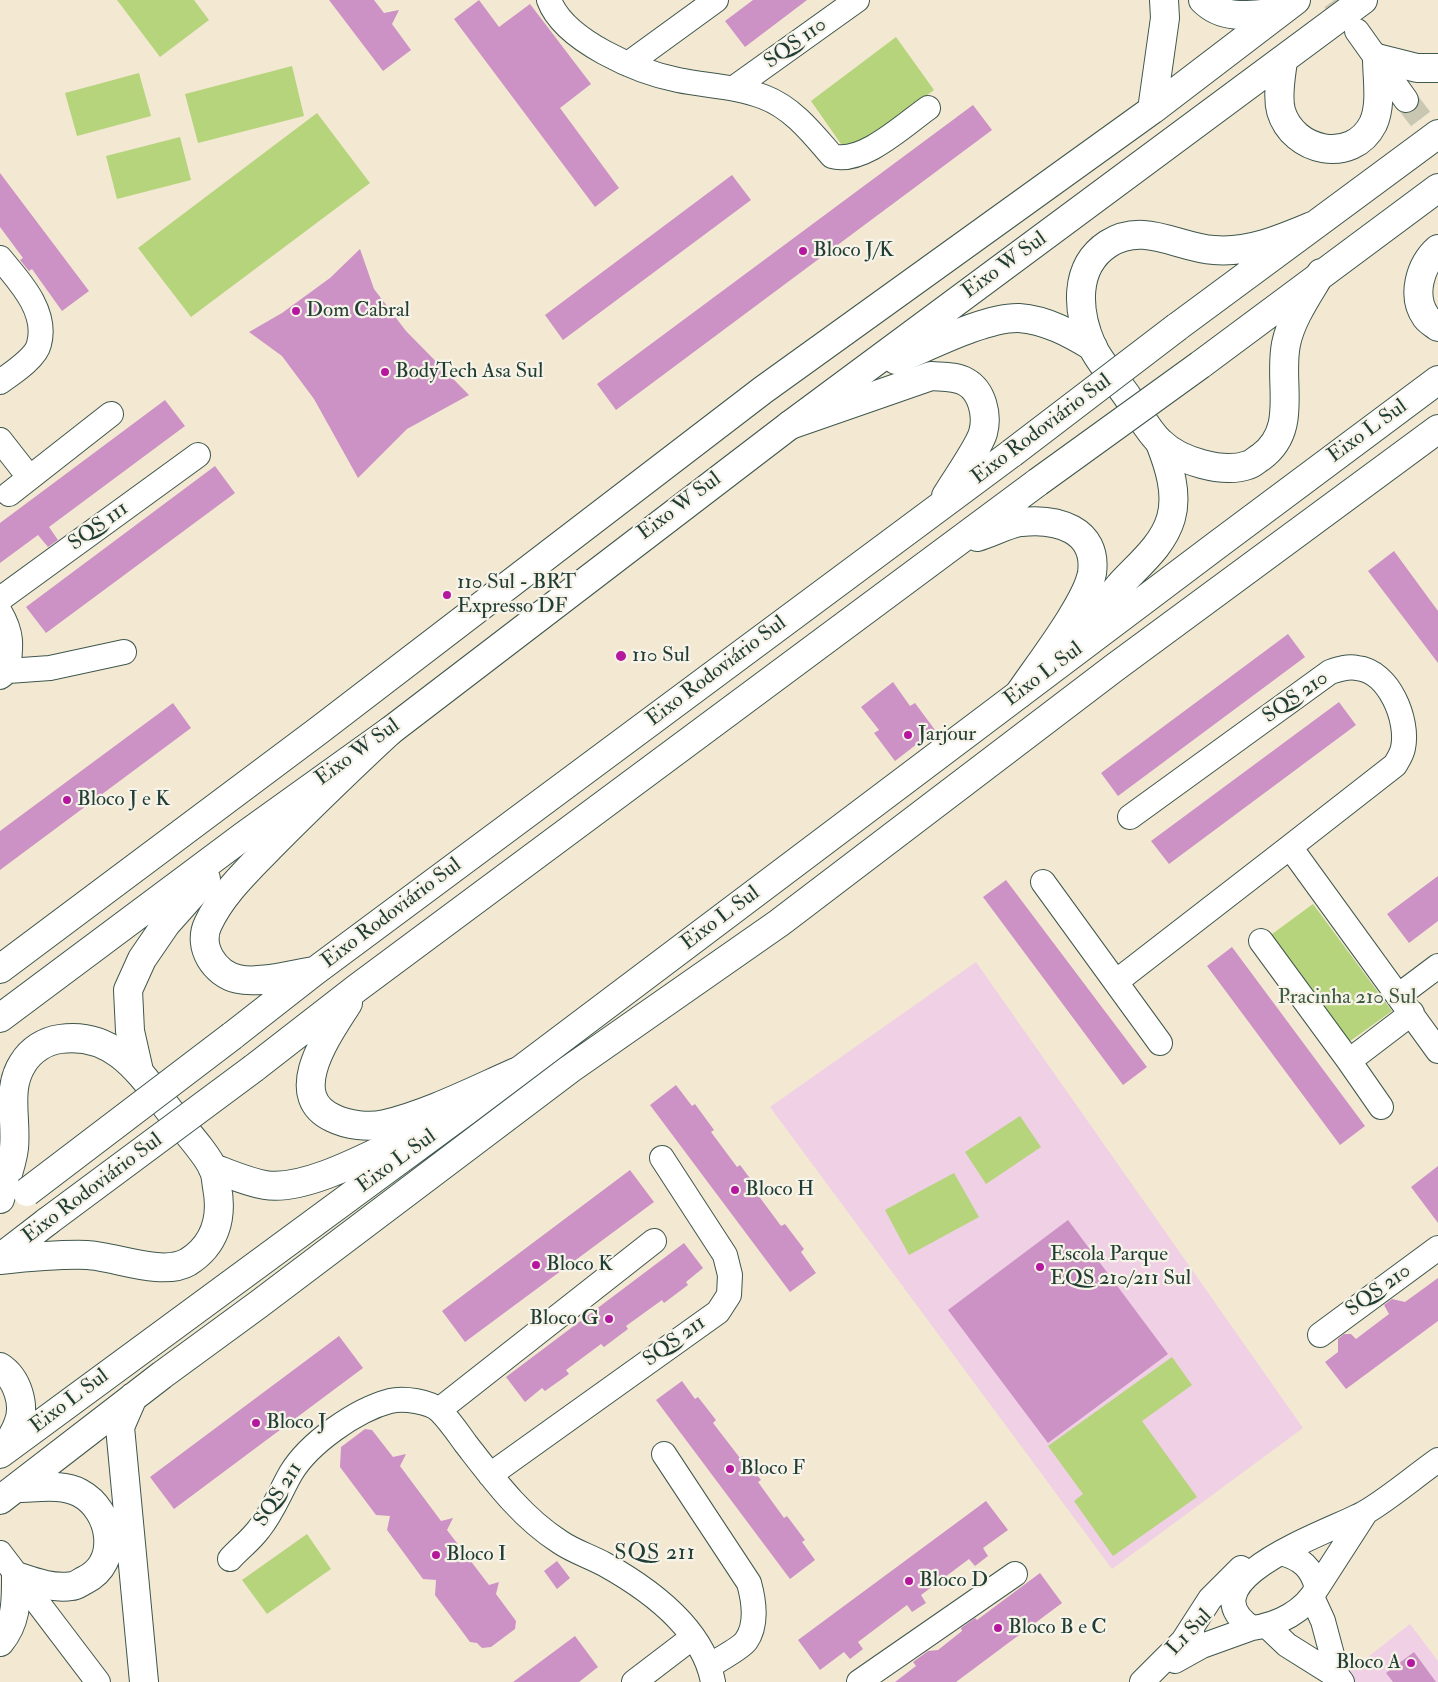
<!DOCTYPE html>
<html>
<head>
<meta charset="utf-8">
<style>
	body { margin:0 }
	canvas { display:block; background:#f3e8d2 }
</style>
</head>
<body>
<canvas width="1438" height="1682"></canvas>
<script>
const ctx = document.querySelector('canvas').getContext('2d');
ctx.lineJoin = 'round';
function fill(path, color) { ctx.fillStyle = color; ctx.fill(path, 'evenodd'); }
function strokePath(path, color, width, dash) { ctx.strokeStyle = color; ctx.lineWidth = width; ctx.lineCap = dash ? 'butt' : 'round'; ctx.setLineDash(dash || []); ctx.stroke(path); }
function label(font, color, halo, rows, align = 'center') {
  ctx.font = font + ' "IM FELL Double Pica",serif'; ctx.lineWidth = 4.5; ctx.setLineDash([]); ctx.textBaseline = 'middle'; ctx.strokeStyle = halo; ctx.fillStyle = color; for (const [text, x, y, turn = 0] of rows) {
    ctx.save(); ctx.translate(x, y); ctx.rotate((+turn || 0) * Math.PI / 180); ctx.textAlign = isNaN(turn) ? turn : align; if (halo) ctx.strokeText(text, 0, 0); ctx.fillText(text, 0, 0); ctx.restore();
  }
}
fill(new Path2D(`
	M976 962 1303 1428 1112 1569 770 1107Z
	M1410 1624 1438 1661V1682H1336Z`), '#f0d0e4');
fill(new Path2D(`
	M117 0H194L209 20 160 57Z
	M896 37 934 90 848 154 811 101Z
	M292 66 304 116 198 143 185 94Z
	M139 73 151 116 77 136 65 93Z
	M317 113 370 183 191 317 138 248Z
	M180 137 191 180 117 199 106 156Z
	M1313 904 1392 1011 1346 1044 1268 937Z
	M1020 1116 1041 1147 986 1184 965 1152Z
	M954 1173 979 1217 909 1255 885 1210Z
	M1172 1357 1192 1385 1142 1421 1197 1497 1113 1556 1074 1501 1083 1494 1048 1446Z
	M307 1534 331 1569 267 1614 242 1580Z`), '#b6d47b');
fill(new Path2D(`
	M329 0H374L384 13 399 10 392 24 411 50 383 71Z
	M479 0 499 27 530 4 591 84 560 108 619 188 595 207 454 19Z
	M753 0H807L745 47 725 21Z
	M973 105 992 130 616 410 597 384Z
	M0 173 89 291 62 311 32 269 29 271 20 260 23 258 0 227Z
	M732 175 751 200 563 340 545 315Z
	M360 249 374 289 406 331 469 395 407 429 358 478 314 399 282 356 249 332 282 313 330 278Z
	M165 400 185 426 49 527 58 540 48 547 38 535 0 563V523Z
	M215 466 235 493 46 633 26 607Z
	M1394 551 1438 611V663L1368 571Z
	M1288 634 1305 657 1118 796 1101 773Z
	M893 682 910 706 915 703 935 730 895 761 874 733 879 730 861 707Z
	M1339 702 1356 725 1169 864 1151 841Z
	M173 703 191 728 0 870V831Z
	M1438 876V921L1409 943 1387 914Z
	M1006 880 1147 1067 1123 1085 983 897Z
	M1232 947 1365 1126 1340 1145 1207 966Z
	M676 1085 692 1106 695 1104 714 1130 711 1132 737 1167 740 1165 758 1189 755 1191 781 1226 785 1224 804 1249 801 1252 816 1273 790 1292 650 1105Z
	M1438 1166V1223L1411 1187Z
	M630 1170 654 1202 465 1342 442 1311Z
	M1068 1220 1168 1354 1048 1443 948 1310Z
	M684 1243 703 1268 686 1282 688 1285 664 1303 662 1300 626 1326 628 1329 604 1347 601 1344 566 1370 569 1374 545 1391 542 1388 525 1402 506 1377Z
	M1438 1278V1321L1346 1389 1325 1362 1338 1352V1339L1344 1334H1351L1356 1339 1389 1314 1384 1305 1392 1299 1405 1302Z
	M339 1336 363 1368 174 1509 150 1477Z
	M682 1381 695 1399 698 1397 716 1420 713 1423 740 1458 742 1456 761 1480 758 1482 784 1518 787 1516 805 1540 802 1542 815 1560 790 1579 656 1400Z
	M365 1429 372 1430 393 1457 406 1454 400 1466 441 1521 453 1518 447 1530 489 1585 499 1582 496 1594 516 1621 515 1629 491 1647 482 1648 477 1643 470 1642 435 1595 436 1580 423 1579 387 1530 390 1516 376 1515 340 1467 341 1447Z
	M986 1501 1008 1530 983 1548 988 1556 975 1566 969 1559 921 1595 926 1603 912 1612 907 1605 858 1642 863 1649 850 1659 844 1652 820 1670 798 1640Z
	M557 1561 570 1578 557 1589 544 1571Z
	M1040 1573 1062 1603 956 1682H895L916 1666 913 1662 928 1651 938 1650 962 1631 961 1628 975 1618 977 1620Z
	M575 1636 598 1667 579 1682H513Z
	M1414 1652 1436 1682H1393L1386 1673Z`), '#cc92c5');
strokePath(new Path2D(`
	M1334 0 1356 29
	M1406 100 1438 142`), '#c9c6b2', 24, [24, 12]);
const minor = new Path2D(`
	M549 0C564 41 638 72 678 80 707 86 736 86 764 97 793 108 813 134 832 156 862 165 904 125 928 108
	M1357 31 1406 100
	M628 64 716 0
	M734 88 857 0
	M0 258C19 281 48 311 39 344 36 358 11 374 0 382
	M0 440 29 477
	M9 494 111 414
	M0 599 198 455
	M0 612C13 634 11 646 8 671
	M0 677 8 671 50 668 124 652
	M1130 817 1330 672C1339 669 1348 666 1357 668 1389 671 1409 720 1403 748 1402 754 1398 760 1395 765L1290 847
	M1043 882 1160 1043
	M1261 941 1349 1061 1412 1013
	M1117 981 1290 847 1438 1051
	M1398 996 1438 966
	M1349 1061 1381 1107
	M1320 1335 1438 1248
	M439 1410 654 1241
	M664 1454 749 1583C754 1601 758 1624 746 1641 740 1649 719 1659 710 1666
	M490 1475 718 1312 729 1295 730 1275 725 1255 662 1158
	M0 1553 98 1682
	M1281 1553C1301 1558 1312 1568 1317 1588 1305 1611 1278 1625 1252 1628 1180 1579 1338 1529 1366 1512 1391 1497 1414 1477 1438 1460
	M230 1559C239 1549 251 1540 259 1529 273 1512 280 1492 291 1473 309 1443 356 1410 390 1401 403 1398 430 1401 440 1411 450 1421 458 1433 466 1444 494 1480 521 1517 560 1542 573 1551 589 1556 604 1564 649 1589 703 1628 713 1682
	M1317 1588 1366 1512
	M1312 1597 1323 1621 1338 1677
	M1267 1626 1287 1645 1338 1677 1342 1682
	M1181 1644 1210 1599 1241 1568
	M1175 1661 1202 1646 1252 1628
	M634 1682 693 1637
	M859 1682 1015 1574
	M1142 1682 1192 1632`);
const major = new Path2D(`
	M1203 0C1224 21 1252 15 1279 12
	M1283 61C1281 76 1277 96 1281 111 1293 152 1352 165 1373 124 1382 105 1377 79 1377 58
	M1152 110 1165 18 1164 0
	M1438 249C1420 265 1411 296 1426 317 1429 321 1434 324 1438 327
	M896 360C928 347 985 317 1019 318 1046 320 1070 333 1093 347
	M1080 638C1092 619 1106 602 1120 585 1138 565 1163 546 1171 518 1178 493 1169 466 1160 443
	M0 969 318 731 763 390 1152 110 1296 0
	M0 1018 245 835 390 731 790 425 1363 0
	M139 1071 130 1031 128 990 142 959 166 924 206 879
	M213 1168C230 1174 247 1182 265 1185 307 1192 377 1151 417 1133
	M0 1367C17 1378 26 1405 18 1424 15 1433 9 1441 5 1449
	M133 1397 120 1427 144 1682
	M0 1454 466 1111 1217 545 1438 380
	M0 1500 162 1375 259 1304 570 1069 779 923 1114 668 1438 429
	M0 1642C17 1621 16 1601 16 1576 34 1582 52 1589 72 1586 76 1586 81 1582 85 1580 121 1562 112 1510 80 1493 62 1483 36 1488 16 1488`);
const highway = new Path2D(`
	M1377 58 1417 68H1438
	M1312 226C1281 239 1248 253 1214 250 1178 248 1144 221 1108 244 1073 267 1077 312 1092 346 1101 365 1118 382 1129 399 1139 413 1148 431 1160 442 1179 461 1223 474 1248 465 1253 464 1257 459 1261 457 1299 429 1278 384 1286 344 1291 319 1308 295 1321 273
	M1177 327 1438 134
	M1200 365 1438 188
	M790 425 931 376C942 377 956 376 966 382 982 391 988 415 983 433 979 447 955 481 946 496
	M977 537C991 533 1007 524 1021 522 1056 518 1098 529 1092 573 1087 603 1037 667 1019 694
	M314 971C293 974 259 984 238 979 215 974 197 947 208 924 222 894 247 871 270 847 309 808 349 769 390 731
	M348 1003C330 1032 283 1095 333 1118 347 1125 369 1128 385 1124 428 1114 475 1090 516 1072
	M232 1036 315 971 1012 453
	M254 1068 357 988 1038 482
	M0 1199C5 1182 12 1165 14 1148 17 1118 6 1089 23 1063 31 1050 45 1041 60 1039 116 1031 142 1076 172 1114 182 1127 208 1155 213 1169 216 1174 216 1181 217 1187 223 1218 215 1245 188 1262 162 1277 114 1256 87 1255 58 1254 29 1257 0 1260
	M0 1258 48 1221`);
strokePath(minor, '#3f574c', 26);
strokePath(major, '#3f574c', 30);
strokePath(highway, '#3f574c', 30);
strokePath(minor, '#fff', 24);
strokePath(major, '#fff', 28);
strokePath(highway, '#fff', 28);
const highwayBridge = new Path2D(`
	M1012 453 1177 327
	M1038 482 1200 365
	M27 1192 232 1036
	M48 1221 254 1068`);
strokePath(highwayBridge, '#3f574c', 30, []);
strokePath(highwayBridge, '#fff', 28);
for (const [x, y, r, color] of [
	[803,251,5,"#b5179e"],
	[296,311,5,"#b5179e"],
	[385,372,5,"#b5179e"],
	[447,595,5,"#b5179e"],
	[621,656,6,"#b5179e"],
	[908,735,5,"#b5179e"],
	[67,800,5,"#b5179e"],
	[735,1190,5,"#b5179e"],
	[536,1265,5,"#b5179e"],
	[1040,1267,5,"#b5179e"],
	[609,1319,5,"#b5179e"],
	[256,1423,5,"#b5179e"],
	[730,1469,5,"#b5179e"],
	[436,1555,5,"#b5179e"],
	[909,1581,5,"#b5179e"],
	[998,1628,5,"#b5179e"],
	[1411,1663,5,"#b5179e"]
]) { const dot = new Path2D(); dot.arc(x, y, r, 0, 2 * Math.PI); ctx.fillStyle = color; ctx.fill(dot); strokePath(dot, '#f7f3e8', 2); }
label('21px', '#1f3d34', '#f7f3e8', [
	["SQS 110",796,44,-36],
	["Eixo W Sul",1005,266,-36],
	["Eixo Rodoviário Sul",1042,430,-37],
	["Eixo L Sul",1368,432,-36],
	["Eixo W Sul",680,507,-37],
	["SQS 111",99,527,-36],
	["Eixo Rodoviário Sul",717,672,-37],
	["Eixo L Sul",1044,675,-37],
	["SQS 210",1296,698,-35],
	["Eixo W Sul",358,753,-36],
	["Eixo Rodoviário Sul",392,914,-37],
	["Eixo L Sul",721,919,-37],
	["Eixo L Sul",397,1162,-36],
	["Eixo Rodoviário Sul",93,1189,-37],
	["SQS 210",1379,1291,-36],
	["SQS 211",675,1342,-36],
	["Eixo L Sul",70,1402,-37],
	["SQS 211",279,1495,-58],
	["L1 Sul",1190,1633,-46]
]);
label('21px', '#1f3d34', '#f7f3e8', [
	["Bloco J/K",813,251],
	["Dom Cabral",306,311],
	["BodyTech Asa Sul",395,372],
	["110 Sul - BRT",457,583],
	["Expresso DF",457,607],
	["110 Sul",632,656],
	["Jarjour",918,735],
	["Bloco J e K",77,800],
	["Bloco H",745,1190],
	["Escola Parque",1050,1255],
	["EQS 210/211 Sul",1050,1279],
	["Bloco K",546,1265],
	["Bloco G",599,1319,"right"],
	["Bloco J",266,1423],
	["Bloco F",740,1469],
	["Bloco I",446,1555],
	["Bloco D",919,1581],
	["Bloco B e C",1008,1628],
	["Bloco A",1401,1663,"right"]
], 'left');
label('21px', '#3d5b42', '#f7f3e8', [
	["Pracinha 210 Sul",1347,998]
]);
ctx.letterSpacing = '1px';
label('22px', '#1f3d34', '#f7f3e8', [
	["SQS 211",655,1554]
]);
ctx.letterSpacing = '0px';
</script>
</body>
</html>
